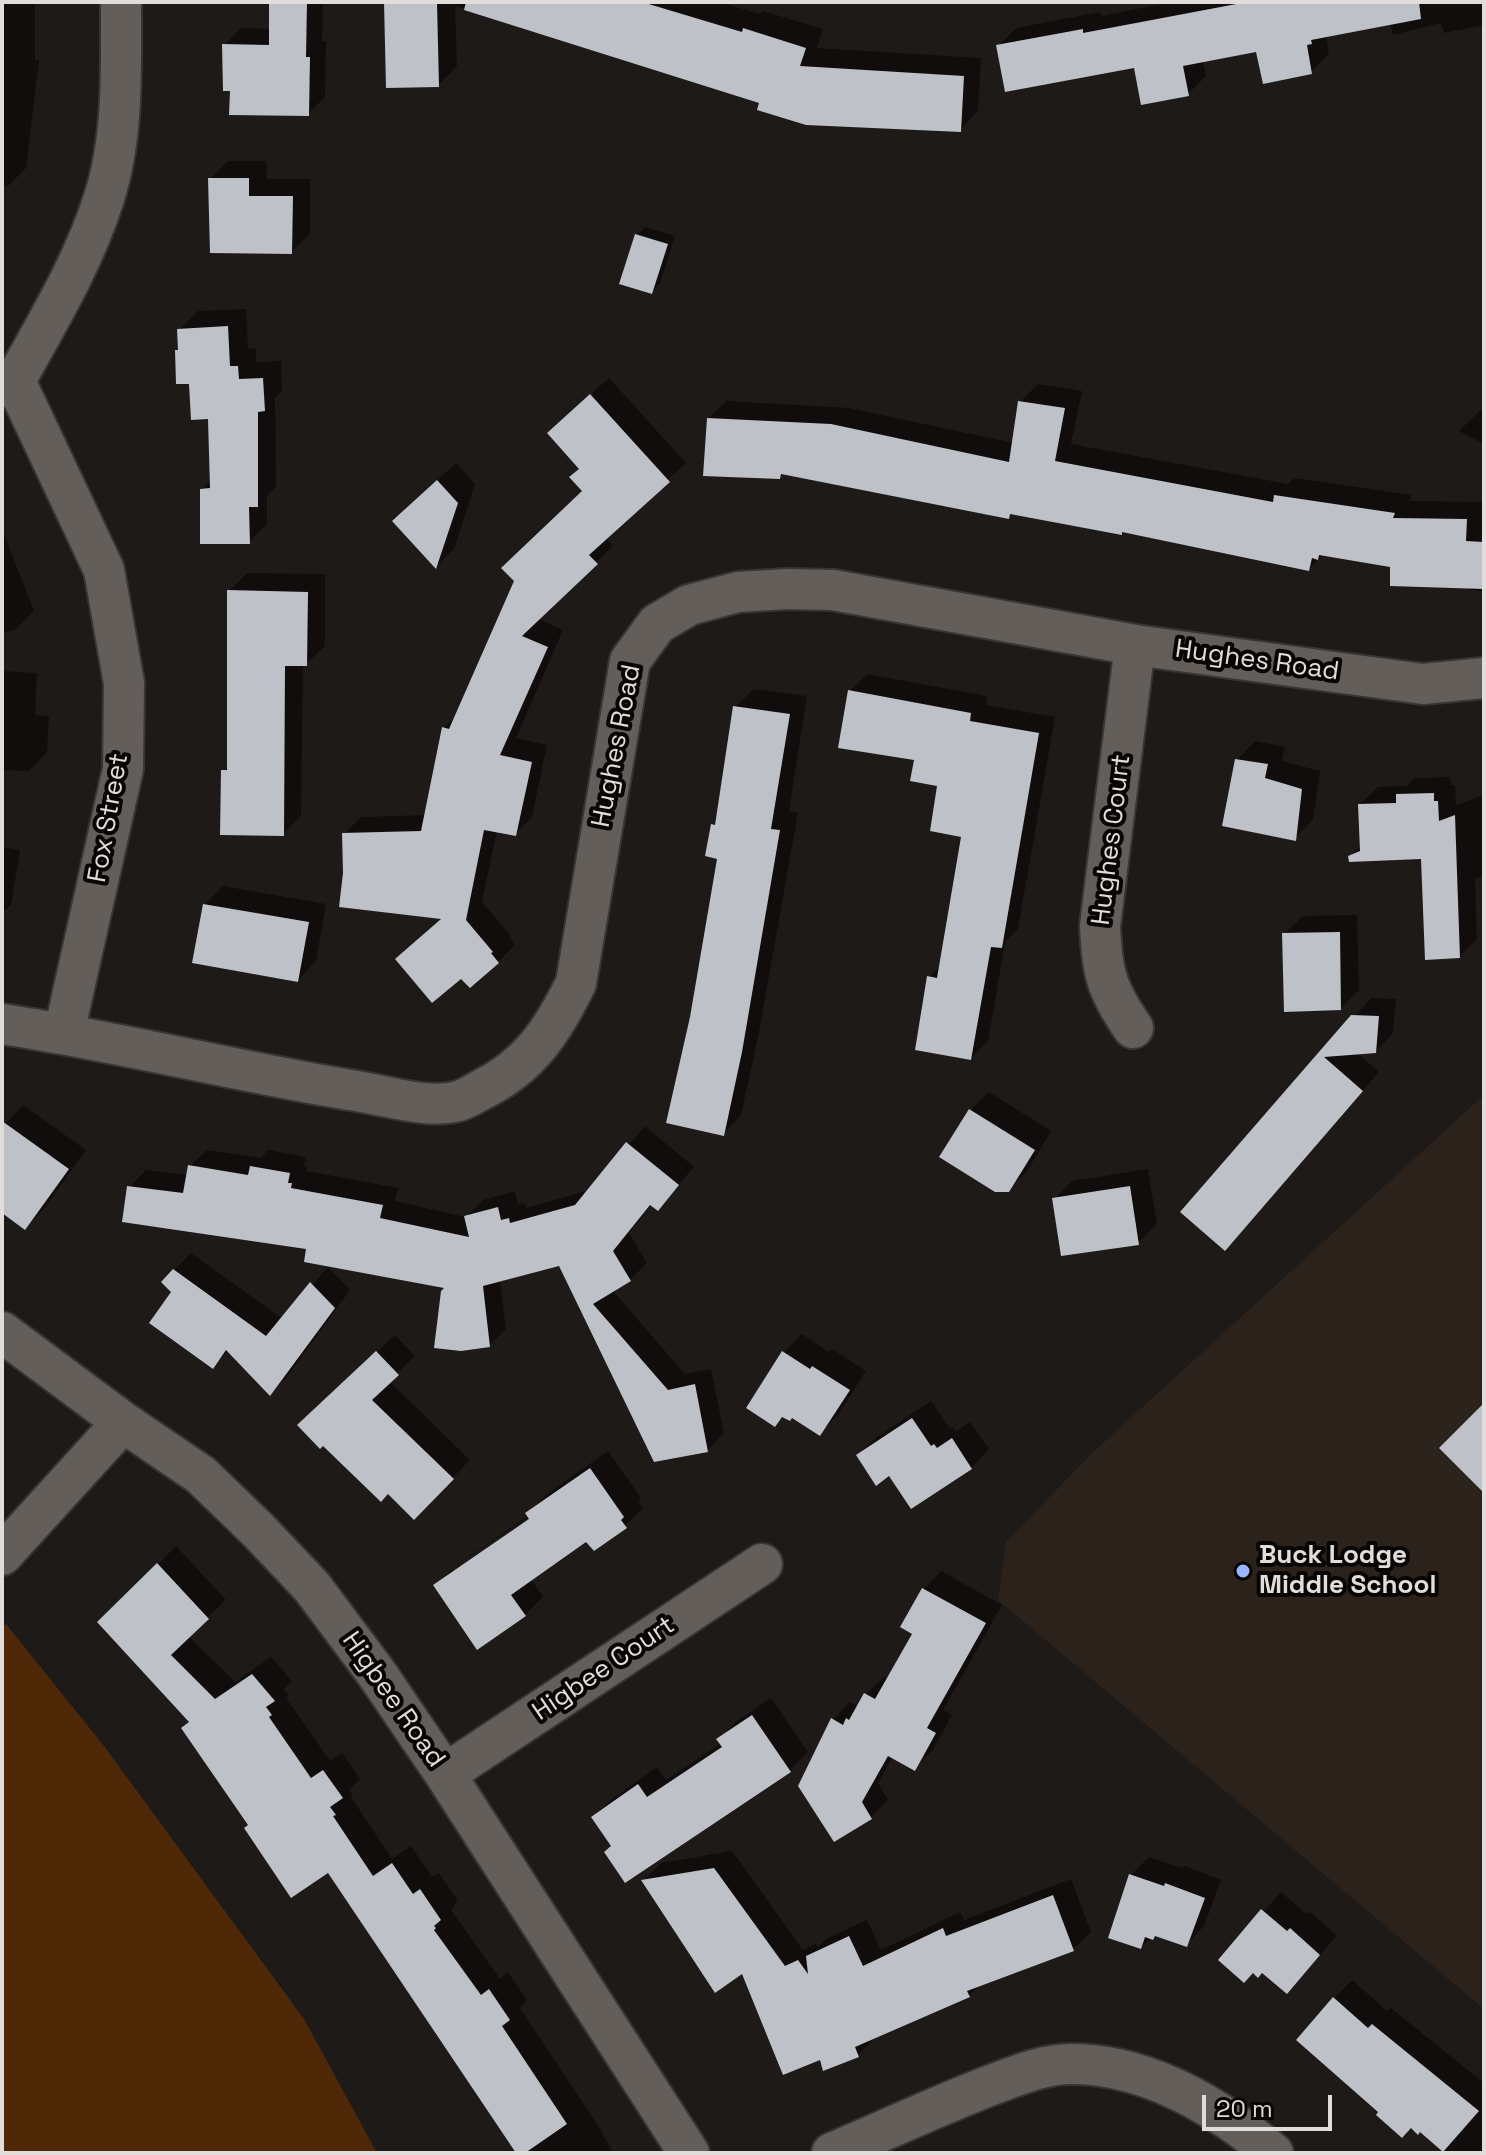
<!DOCTYPE html>
<html>
<head>
<meta charset="utf-8">
<style>
	body { margin:0 }
	#map { position:relative; width:1486px; height:2155px; overflow:hidden; background:#1e1a17; font-family:"Space Grotesk",sans-serif }
	canvas { display:block }
	.frame { position:absolute; inset:0; border:4px solid #e0dddb; pointer-events:none }
	.scale { position:absolute; left:1202px; top:2095px; width:130px; height:36px; box-sizing:border-box; border:4px solid #e0dddb; border-top:0; padding-left:10px; font-size:24px; line-height:28px; white-space:nowrap; color:#e0dddb; -webkit-text-stroke:6px #070605; paint-order:stroke }
</style>
</head>
<body>
<div id="map">
<canvas width="1486" height="2155"></canvas>
<div class="frame"></div>
<div class="scale">20 m</div>
</div>
<script>
const ctx = document.querySelector('canvas').getContext('2d');
ctx.lineJoin = 'round';
function fill(path, color) { ctx.fillStyle = color; ctx.fill(path, 'evenodd'); }
function strokePath(path, color, width, dash) { ctx.strokeStyle = color; ctx.lineWidth = width; ctx.lineCap = dash ? 'butt' : 'round'; ctx.setLineDash(dash || []); ctx.stroke(path); }
function label(font, color, halo, rows, align = 'center') {
  ctx.font = font + ' "Space Grotesk",sans-serif'; ctx.lineWidth = 8; ctx.setLineDash([]); ctx.textBaseline = 'middle'; ctx.strokeStyle = halo; ctx.fillStyle = color; for (const [text, x, y, turn = 0] of rows) {
    ctx.save(); ctx.translate(x, y); ctx.rotate((+turn || 0) * Math.PI / 180); ctx.textAlign = isNaN(turn) ? turn : align; if (halo) ctx.strokeText(text, 0, 0); ctx.fillText(text, 0, 0); ctx.restore();
  }
}
fill(new Path2D(`
	M1484 1095V2009L998 1600 1006 1542 1091 1454Z`), '#2b221b');
fill(new Path2D(`
	M6 1624 104 1746 304 2019 377 2153H2V1627Z`), '#4e2807');
fill(new Path2D(`
	M2 2H35V60H39L26 168 8 186 2 185Z
	M271 2H323L322 41H326L325 97 308 114 232 89 224 45 241 28 271 29Z
	M411 2H719L760 14 763 11 823 29 817 48 981 58 978 111 960 130 761 102 455 6 457 66 439 85Z
	M1172 2H1484V25L1444 33 1441 23 1393 35 1390 23 1326 35 1329 54 1311 72 1258 49 1203 60 1206 76 1188 94 1136 65 998 46 1016 28 1100 12 1101 16Z
	M228 161H266L267 179H310V234L291 252 210 179Z
	M645 227 675 236 660 283 651 292 637 235Z
	M246 309 248 349 256 348V362L281 361 282 391 275 398 276 487 267 496V524L249 542 202 489 211 480 210 417 177 351 180 347 179 330 198 311Z
	M609 378 686 463 605 537 613 546 538 619 563 630 516 738 547 745 532 817 515 834 497 830 482 902 509 934 515 945 498 962 462 976 397 959 443 917 345 873 344 834 361 817 426 815 444 728 457 715 584 491 581 468 566 416Z
	M1038 384 1082 391 1071 444 1288 484 1294 478 1411 495 1410 501 1484 502V591L1468 590V587L1392 565 1324 554 1309 569 1123 531 1013 512 1008 517 784 473 779 477 708 419 726 401 849 408 1014 443 1020 402Z
	M1484 407V444L1459 431Z
	M456 463 475 484 454 549 436 566 413 503Z
	M2 529 34 611 16 629 2 634Z
	M247 573 325 574V646L306 664H303L301 816 283 834 223 771 229 765V591Z
	M2 671 37 673 35 715 49 716 47 752 29 771 2 770Z
	M867 674 987 696 986 705 1055 717 1018 929 1005 942 988 1041 971 1058 929 977 941 965 963 835 940 785 850 691Z
	M754 689 807 696 789 811 798 813 759 1032 741 1115 723 1134 692 1017 719 857 713 825 718 820 735 707Z
	M1255 741 1285 747 1282 761 1320 771 1313 820 1295 838 1237 760Z
	M1450 777 1451 785H1455L1456 805 1484 795V876L1475 879 1477 939 1460 956 1423 857 1350 856 1362 845 1360 804 1378 787 1406 786 1415 778Z
	M2 847 20 850 11 905 2 913Z
	M223 886 326 904 316 961 298 980 205 904Z
	M1357 915 1359 990 1341 1008 1284 934 1303 916Z
	M1371 998 1396 999 1393 1033 1375 1052 1357 1053 1379 1072 1225 1248 1183 1212Z
	M989 1092 1051 1131 1027 1171 1008 1190 970 1110Z
	M23 1105 86 1150 43 1210 25 1228 2 1211V1128Z
	M645 1126 694 1167 658 1208 652 1204 629 1233 647 1263 630 1280 612 1290 685 1374 711 1369 724 1433 708 1450 560 1264 500 1279 506 1329 489 1346 447 1287 308 1247 129 1187 146 1170 188 1175 190 1166 207 1150 261 1158 268 1150 306 1157 304 1166 307 1167V1171L398 1188 395 1201 466 1217 483 1200 515 1191 518 1205 525 1203 526 1208 590 1190Z
	M1148 1169 1157 1224 1138 1243 1054 1199 1072 1181Z
	M191 1253 283 1319 328 1267 350 1290 287 1377 270 1394 229 1350 212 1366 174 1292V1270Z
	M802 1334 829 1352 832 1349 866 1371 838 1415 820 1433 793 1416 784 1415 775 1425 748 1408 784 1352Z
	M395 1335 415 1356 389 1381 470 1460 414 1517 388 1492 323 1443 318 1407Z
	M931 1401 950 1429 953 1427 956 1431 970 1422 989 1449 971 1468 890 1473 858 1455 877 1437Z
	M608 1451 641 1498 638 1501 643 1508 625 1526 587 1539 531 1579 543 1597 525 1615 436 1585 454 1567 529 1515 528 1513 546 1495ZM536 1512 539 1515 453 1573V1568Z
	M176 1546 226 1600 188 1636 235 1682 271 1657 292 1681 284 1689 289 1696 286 1698 330 1761 342 1753 360 1779 349 1790 353 1795 351 1797 392 1859 411 1846 432 1877 439 1873 458 1901 451 1910 500 1979 508 1972 527 2000 520 2008 599 2127 613 2153H518L328 1870 250 1825 191 1721 100 1622Z
	M941 1571 1002 1605 943 1710 952 1715 932 1751 914 1768 893 1756 878 1783 888 1800 871 1817 834 1839 833 1720 850 1702 859 1707 866 1694 884 1677 888 1679 914 1634 902 1627 924 1589Z
	M771 1698 808 1752 790 1770 593 1817 612 1799 657 1767 666 1780 722 1743 719 1739 737 1721Z
	M732 1851 803 1950 816 1944 818 1947 826 1939 867 1920 881 1950 960 1912 964 1920 1071 1879 1091 1932 1073 1949 980 1984 969 1996 875 2038 858 2055 821 2058 743 1971 644 1880 661 1863Z
	M1149 1857 1182 1868 1185 1866 1221 1880 1204 1926 1186 1945 1156 1934 1141 1947 1131 1875Z
	M1281 1892 1306 1914 1309 1911 1337 1936 1287 1991 1263 1971H1253L1221 1960Z
	M1352 1980 1387 2011 1391 2008 1484 2083V2153H1448L1420 2129 1381 2112 1334 1998Z`), '#0007');
fill(new Path2D(`
	M269 2H307L306 57H310L309 116 229 115 230 91H223L222 44 269 45Z
	M384 2H437L439 87 386 88Z
	M466 2H642L742 32 743 28 806 48 800 66 964 76 961 132 806 125 757 110 759 103 464 10Z
	M1247 2H1419L1421 19 1311 40 1312 44 1307 45 1312 74 1263 84 1256 52 1183 66 1189 96 1141 105 1134 68 1005 92 996 45 1083 29V33Z
	M208 178H249V196H293L292 254 210 253Z
	M635 234 668 244 652 294 619 284Z
	M228 326 230 366H238L239 379 263 378 265 411 258 412V507H249L250 544H200V489L210 488 208 419 191 420 189 384H176L175 350H178L177 329Z
	M590 394 670 482 589 555 598 564 522 636 548 647 500 755 532 762 516 836 484 830 466 920 493 952 491 953 499 963 470 988 461 979 432 1003 395 959 441 919 339 907 343 873 342 833 421 831 442 727 449 729 514 581 501 568 582 491 569 477 579 469 547 433Z
	M1018 401 1065 408 1055 461 1273 502 1274 495 1395 513 1393 518 1467 519 1466 541 1484 542V589L1390 586V567L1319 555 1318 560 1312 558 1309 571 1122 532V535L1010 514 1009 519 781 474 780 479 703 476 707 418 831 424 1009 462Z
	M437 480 458 503 436 569 392 521Z
	M227 590 308 592 307 666H285L284 836 220 835 221 770H227Z
	M848 690 971 713 970 721 1039 733 1002 948 991 947 971 1060 915 1050 927 976 937 978 961 837 930 831 937 786 910 781 914 760 838 748Z
	M733 706 790 714 771 829 780 830 742 1052 724 1136 666 1123 690 1017 717 859 705 856 711 824 715 825Z
	M1235 759 1268 764 1265 778 1302 789 1296 841 1222 826Z
	M1434 793V801H1438L1439 821 1455 815 1460 958 1425 960 1421 859 1349 862 1348 856 1360 851 1358 804 1396 803V794Z
	M203 904 309 922 298 982 192 963Z
	M1340 932 1341 1010 1284 1012 1282 933Z
	M1351 1015 1379 1016 1376 1053 1324 1057 1363 1091 1225 1251 1180 1212Z
	M969 1109 1035 1150 1009 1192H995L939 1157Z
	M2 1121 69 1169 25 1230 2 1213Z
	M626 1142 679 1185 658 1211 650 1205 613 1251 631 1281 593 1304 668 1390 695 1384 708 1452 654 1462 559 1266 483 1286 490 1347 461 1351 434 1348 441 1291 444 1288 304 1262 306 1249 122 1222 127 1186 183 1193 188 1165 248 1175 250 1166 290 1173 288 1183H292L291 1188 383 1205 380 1218 469 1237 464 1216 498 1207 501 1220 509 1218 510 1223 575 1205Z
	M1130 1186 1139 1245 1061 1256 1052 1198Z
	M173 1269 266 1336 310 1282 335 1308 270 1396 226 1350 213 1369 149 1323 171 1292 161 1282Z
	M376 1351 399 1375 372 1400 454 1479 414 1520 388 1494 381 1502 323 1446 320 1449 297 1425Z
	M782 1351 810 1369 812 1366 850 1390 820 1436 792 1418 790 1421 782 1417 775 1427 746 1408Z
	M1484 1403V1493L1439 1448Z
	M912 1418 931 1446 934 1444 937 1448 952 1438 972 1469 911 1509 889 1476 876 1486 856 1455Z
	M590 1468 624 1517 621 1520 627 1528 594 1551 586 1542 511 1595 526 1616 477 1650 433 1585 529 1519 525 1513Z
	M157 1563 209 1619 171 1655 215 1699 252 1674 275 1701 266 1707 272 1715 269 1717 311 1778 323 1770 343 1798 330 1807 336 1815 333 1816 373 1876 392 1863 413 1894 420 1889 441 1920 434 1926 436 1928 434 1930 481 1995 489 1989 510 2020 502 2026 567 2124 525 2153H516L328 1873 291 1898 244 1828 248 1825 181 1728 189 1722 97 1622Z
	M922 1588 986 1623 927 1728 936 1733 915 1771 888 1756 862 1802 872 1819 834 1842 798 1786 831 1718 843 1725 846 1718 849 1720 864 1693 875 1699 912 1634 900 1627Z
	M752 1715 791 1772 625 1883 604 1852 611 1846 591 1817 638 1784 647 1797 722 1747 716 1739Z
	M714 1868 785 1966 798 1960 808 1974 806 1956 849 1936 863 1966 943 1928 946 1936 1053 1895 1074 1951 967 1991 970 1997 855 2047 859 2057 823 2071 820 2060 783 2075 742 1974 715 1993 641 1880Z
	M1129 1874 1164 1886 1165 1883 1205 1898 1187 1947 1155 1936 1153 1940 1145 1937 1141 1949 1108 1938Z
	M1261 1909 1287 1931 1290 1928 1320 1955 1287 1994 1262 1973 1258 1978 1253 1973 1244 1983 1218 1960Z
	M1333 1997 1368 2028 1372 2024 1479 2111 1443 2152 1420 2132 1418 2135 1411 2128 1402 2138 1376 2115 1378 2112 1296 2040Z`), '#bec1c7');
const street = new Path2D(`
	M15 381 104 570 124 683 123 769 64 1033
	M2 387 15 381C48 321 83 264 104 198 124 136 121 66 121 2
	M2 1024C123 1042 242 1073 362 1092 392 1097 429 1109 459 1101 466 1099 474 1094 481 1090 530 1066 553 1030 576 983L630 661 657 624 689 605 738 592 787 589 833 590 1135 645 1423 684 1484 678
	M1133 1028C1106 989 1102 972 1100 926L1135 645
	M2 1332 123 1422 201 1475 258 1530 312 1587 377 1674 445 1774 689 2153
	M2 1555 123 1422
	M445 1774 762 1564
	M832 2153C886 2130 939 2105 994 2084 1018 2075 1045 2064 1071 2064 1146 2064 1217 2106 1273 2153`);
strokePath(street, '#383533', 44);
strokePath(street, '#635e5a', 40);
for (const [x, y, r, color] of [
	[1243,1571,8,"#9cb4fd"]
]) { const dot = new Path2D(); dot.arc(x, y, r, 0, 2 * Math.PI); ctx.fillStyle = color; ctx.fill(dot); strokePath(dot, '#070605', 3); }
label('26px', '#e0dddb', '#070605', [
	["Hughes Road",1257,661,8],
	["Hughes Road",617,746,-79],
	["Fox Street",109,818,-80],
	["Hughes Court",1112,840,-83],
	["Higbee Court",604,1669,-34],
	["Higbee Road",393,1700,55]
]);
label('bold 26px', '#e0dddb', '#070605', [
	["Buck Lodge",1259,1556],
	["Middle School",1259,1586]
], 'left');
</script>
</body>
</html>
